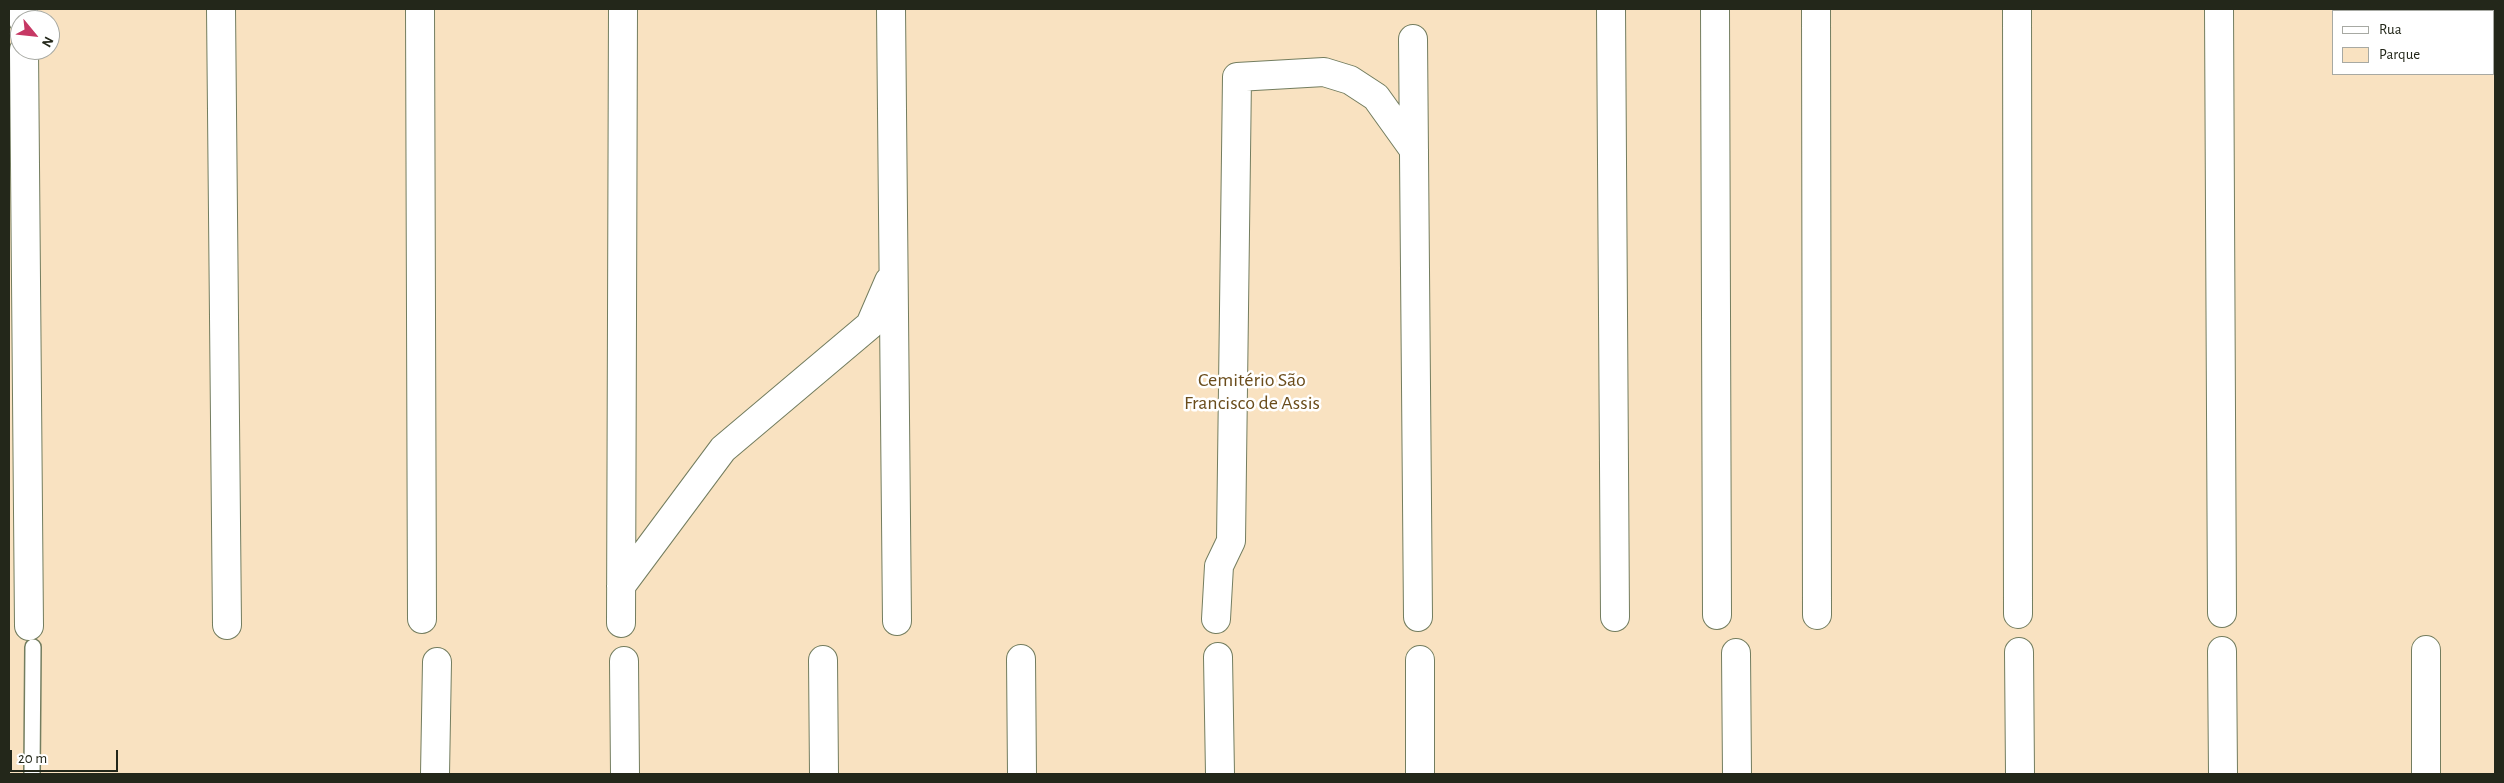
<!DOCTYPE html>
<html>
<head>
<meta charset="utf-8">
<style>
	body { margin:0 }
	#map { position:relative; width:2504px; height:783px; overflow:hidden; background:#f2fddb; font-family:"Alegreya Sans",sans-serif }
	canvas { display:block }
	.frame { position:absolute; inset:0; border:10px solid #23271a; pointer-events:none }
	.legend { position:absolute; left:2332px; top:10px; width:162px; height:65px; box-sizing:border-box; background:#fff; border:1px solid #a7a9a3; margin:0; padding:6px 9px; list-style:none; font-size:15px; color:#23271a }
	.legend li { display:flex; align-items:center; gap:10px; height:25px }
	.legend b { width:25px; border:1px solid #a7a9a3 }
	.north { position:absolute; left:10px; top:10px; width:50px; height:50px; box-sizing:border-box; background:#fff; border:1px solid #a7a9a3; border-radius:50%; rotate:118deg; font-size:14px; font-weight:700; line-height:20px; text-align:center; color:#23271a }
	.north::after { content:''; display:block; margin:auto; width:18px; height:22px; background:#c63864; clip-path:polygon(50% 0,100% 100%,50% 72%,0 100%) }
	.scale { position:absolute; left:10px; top:750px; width:108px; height:22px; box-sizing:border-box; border:2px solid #23271a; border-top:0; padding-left:6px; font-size:15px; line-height:18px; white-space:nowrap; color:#23271a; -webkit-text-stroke:4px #fff; paint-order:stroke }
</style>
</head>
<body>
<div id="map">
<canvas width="2504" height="783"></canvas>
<div class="frame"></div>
<ul class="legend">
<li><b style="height:6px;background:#fff"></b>Rua</li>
<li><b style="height:14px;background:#f9e2c1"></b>Parque</li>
</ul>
<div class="north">N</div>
<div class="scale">20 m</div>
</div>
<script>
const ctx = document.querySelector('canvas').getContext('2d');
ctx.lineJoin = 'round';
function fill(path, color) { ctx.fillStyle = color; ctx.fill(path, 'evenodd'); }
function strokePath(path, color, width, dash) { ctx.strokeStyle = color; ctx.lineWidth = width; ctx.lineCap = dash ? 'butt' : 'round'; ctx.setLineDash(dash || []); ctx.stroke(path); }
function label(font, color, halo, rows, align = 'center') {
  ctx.font = font + ' "Alegreya Sans",sans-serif'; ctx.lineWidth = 5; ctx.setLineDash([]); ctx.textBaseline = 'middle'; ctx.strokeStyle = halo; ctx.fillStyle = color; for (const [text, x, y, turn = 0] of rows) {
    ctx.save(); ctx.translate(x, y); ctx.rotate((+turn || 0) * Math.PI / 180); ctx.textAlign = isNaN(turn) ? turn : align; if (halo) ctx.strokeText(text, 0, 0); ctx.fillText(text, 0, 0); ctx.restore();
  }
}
fill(new Path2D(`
	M9 9H2495V774H9ZM2333 11H2493V74H2333ZM20 20H50V50H20Z`), '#f9e2c1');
const lane = new Path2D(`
	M32 774 33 647`);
const street = new Path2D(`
	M23 9V20
	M221 9 227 625
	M420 9 422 619
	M891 9 897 621
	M1611 9 1615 617
	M1715 9 1717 615
	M1816 9 1817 615
	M2017 9 2018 614
	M2219 9 2222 613
	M1413 39 1418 617
	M24 50 29 626
	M621 586 723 449 870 325 889 281
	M1216 619 1219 566 1231 541 1237 77 1324 72 1350 80 1376 97 1414 150
	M621 623 623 9
	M2426 650V774
	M2222 651 2223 774
	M2019 652 2020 774
	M1736 653 1737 774
	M1218 657 1220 774
	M1021 659 1022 774
	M823 660 824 774
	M624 661 625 774
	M435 774 437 662
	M1420 774V660`);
strokePath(lane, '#737d5f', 18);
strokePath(street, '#737d5f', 30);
strokePath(lane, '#fff', 15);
strokePath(street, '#fff', 28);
label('20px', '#6a4c1b', '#fff', [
	["Cemitério São",1252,380],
	["Francisco de Assis",1252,403]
]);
</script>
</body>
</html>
